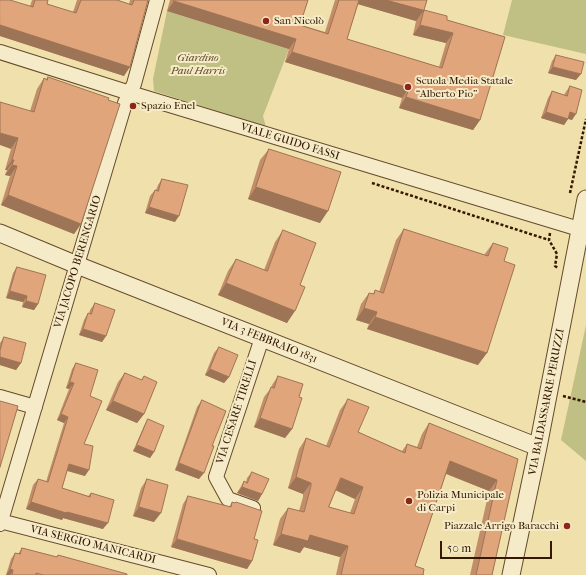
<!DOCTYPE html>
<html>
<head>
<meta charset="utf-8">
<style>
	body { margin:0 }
	#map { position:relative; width:586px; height:575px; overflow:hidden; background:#f0e0ab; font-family:"IM FELL French Canon",serif }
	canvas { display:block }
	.scale { position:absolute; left:440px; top:541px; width:112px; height:18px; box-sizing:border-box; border:2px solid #351801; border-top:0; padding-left:5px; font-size:12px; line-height:14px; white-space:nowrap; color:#351801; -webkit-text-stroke:3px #f5ebc8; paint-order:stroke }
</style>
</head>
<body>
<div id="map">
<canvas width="586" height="575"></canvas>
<div class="scale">50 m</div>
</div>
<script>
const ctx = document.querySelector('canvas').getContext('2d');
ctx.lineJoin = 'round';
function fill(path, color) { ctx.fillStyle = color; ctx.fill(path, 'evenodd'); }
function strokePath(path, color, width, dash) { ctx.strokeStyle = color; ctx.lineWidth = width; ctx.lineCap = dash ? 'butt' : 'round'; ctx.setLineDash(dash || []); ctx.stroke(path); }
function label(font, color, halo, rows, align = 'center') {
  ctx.font = font + ' "IM FELL French Canon",serif'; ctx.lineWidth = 4; ctx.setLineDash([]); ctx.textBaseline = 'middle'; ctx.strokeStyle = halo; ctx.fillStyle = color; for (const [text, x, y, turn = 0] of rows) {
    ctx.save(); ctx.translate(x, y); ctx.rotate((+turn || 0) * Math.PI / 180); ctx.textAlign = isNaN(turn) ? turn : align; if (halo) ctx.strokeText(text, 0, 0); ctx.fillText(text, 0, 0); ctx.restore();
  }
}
fill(new Path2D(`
	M512 0H586V54L503 35Z
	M167 11 289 49 263 116 266 127 154 91 153 79Z
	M586 325V461L561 440Z`), '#c0c084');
const minor = new Path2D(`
	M0 52 130 93 586 231
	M0 397 35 407
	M253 508 228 499 216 477 262 338
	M0 521 209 575
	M0 524 125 103 134 84 157 0`);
const tertiary = new Path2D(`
	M0 233 77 265 538 447
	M511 575 538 447 586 199`);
strokePath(minor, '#644a2c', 16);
strokePath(tertiary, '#644a2c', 19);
strokePath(new Path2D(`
	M372 183 549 240
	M570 193 586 119
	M550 233 549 240 557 254 555 266 558 268
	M563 396 586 402`), '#351801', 2.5, [3, 2]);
strokePath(minor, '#f5ebc8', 14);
strokePath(tertiary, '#f5ebc8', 17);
fill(new Path2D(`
	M0 0 30 6 32 0H48L47 4 73 12 77 0H117L129 4 130 0H148L124 76 0 36Z
	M170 0H308L300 25 325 32 335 0H427L424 10 447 20 505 37 480 120 473 130 399 108 402 98 285 62 289 49 167 11ZM358 4 416 21 413 35 446 43 439 67 347 39Z
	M556 55 576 80 548 73 552 61Z
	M48 77 81 224 74 234 1 205 10 176 5 175 7 170H5L11 149 30 111 37 89 44 78 46 79Z
	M570 86 572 120 568 119 564 125 541 118 548 98 552 91 564 95 565 93Z
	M269 149 320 223 248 199 260 160Z
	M162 179 175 222 145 213 150 196 155 190H156L158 185Z
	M404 229 484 255 493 243 504 261 478 365 367 329 369 324 356 320 361 304 369 293 373 294 375 290 379 292 396 240Z
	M283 230 300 285 287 323 218 295 228 271 236 259 264 270 275 242Z
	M17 267 38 304 34 310 22 307 23 302 6 298 13 273Z
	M95 303 106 336 102 342 79 335 84 320 88 313 89 314 90 310Z
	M4 337 21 363 16 370 0 365V343Z
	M219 347 229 377 224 383 205 375 214 353Z
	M76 363 90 396 84 444 85 476 67 471 62 488 88 496 91 493 103 529 63 518 62 520 26 509 33 485 38 479 46 482 64 423 57 420 69 389 66 388 72 369Z
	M125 373 141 380 144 376V414L137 423 106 410 118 382Z
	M278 376 299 397 292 429 285 438 254 427 264 397 271 388 272 385Z
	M348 399 358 432 402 451 407 444 417 447 422 434 429 423 518 459 492 575H470L489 491 446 474 415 566 423 575H424H336L340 557 304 547 300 553 273 545 280 519 288 508 299 511 303 497V494L288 488 299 449 306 438 326 446 340 410ZM335 490 355 499 350 513 329 507Z
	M202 400 199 479 175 470 197 407Z
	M148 419 154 452 150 458 133 451 144 426Z
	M252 472 262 494 258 501 237 493 240 488 244 481 246 482 247 478Z
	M147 479 154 522 133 516 141 488Z
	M188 496 229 507 232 502 235 503 236 502 254 539 252 561 247 569 171 547 183 504Z
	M22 548 56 557 58 555 127 575H6L11 559 15 553 18 554Z`), '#c28e6a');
fill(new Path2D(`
	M356 0H386L424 10 416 21 354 3Z
	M174 1 296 39 289 49 167 11Z
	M0 25 130 67 124 76 0 36Z
	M420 25 453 33 446 43 413 35Z
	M292 52 409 88 402 98 285 62Z
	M553 67 581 74 576 80 548 73Z
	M406 97 480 120 473 130 399 108Z
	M546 112 568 119 564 125 541 118Z
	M570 112 576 114 572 120 566 118Z
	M0 133 18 138 11 149 0 145Z
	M12 160H14L7 170H5Z
	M12 165 17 166 10 176 5 175Z
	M256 187 328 211 320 223 248 199Z
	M8 195 81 224 74 234 1 205Z
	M149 207 179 216 175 222 145 213Z
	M226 283 295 311 287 323 218 295Z
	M10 291 27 296 23 302 6 298Z
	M26 301 38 304 34 310 22 307Z
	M364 308 377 312 369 324 356 320Z
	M375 317 487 353 478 365 367 329Z
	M83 329 106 336 102 342 79 335Z
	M0 357 21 363 16 370 0 365Z
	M210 369 229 377 224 383 205 375Z
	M70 382 74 383 69 389 66 388Z
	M113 401 144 414 137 423 106 410Z
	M61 414 68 417 64 423 57 420Z
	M260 418 292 429 285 438 254 427Z
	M137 445 154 452 150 458 133 451Z
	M450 461 497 480 489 491 442 472Z
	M179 463 204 473 199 479 175 470Z
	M69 464 89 470 85 476 65 470Z
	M296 477 311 483 303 494 288 488Z
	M341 478 363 487 355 499 333 489Z
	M242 487 262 494 258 501 237 493Z
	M31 502 67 512 108 523 103 529 63 518 62 520 26 509Z
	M139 507 161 513 154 522 133 516Z
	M281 534 310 535 348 546 340 557 304 547 300 553 273 545Z
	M177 539 252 561 247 569 171 547Z
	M10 569 13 570 10 575H6Z`), '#9e7456');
const building = new Path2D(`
	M0 0H10L33 7 35 0H48L47 4 76 13 81 0H117L132 5 134 0H148L130 67 0 25Z
	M174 0H308L300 25 328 34 339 0H359L347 39 442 68 453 33 420 25 424 10 447 16V20L505 37 480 120 406 97 409 88 292 52 296 39 174 1Z
	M386 0H427L424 10Z
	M556 55 584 62 581 74 553 67Z
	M48 77 109 98 108 100 120 104 81 224 8 195 17 166 12 165 14 160H12L18 138 0 133V102L34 112 44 78 47 80Z
	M570 86 582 90 576 114 570 112 568 119 546 112 552 91 567 96Z
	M269 149 341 172 328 211 256 187Z
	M162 179 188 185 179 216 149 207 155 190 158 191Z
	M404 229 488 256 493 243 508 248 504 261 515 265 487 353 375 317 377 312 364 308 369 293 374 294 375 290 383 293Z
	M283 230 316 243 300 285 305 287 295 311 226 283 236 259 267 271Z
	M17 267 46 275 38 304 26 301 27 296 10 291Z
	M95 303 115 310 106 336 83 329 88 313 91 314Z
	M4 337 26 343 21 363 0 357V351Z
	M219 347 238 355 229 377 210 369Z
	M76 363 98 370 90 396 102 401 84 444 93 446 89 470 69 464 62 488 90 497 91 493 114 500 108 523 67 512 66 513 31 502 38 479 48 482 68 417 61 414 74 383 70 382Z
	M125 373 142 380 144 376 157 382 144 414 113 401Z
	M278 376 303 384 299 397 302 398 292 429 260 418 271 387 274 388Z
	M348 399 369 407 358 432 405 453 407 444 421 449 429 423 518 459 492 575H476L497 480 450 461 415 566 424 569 423 575H424H341L348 546 310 535 308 541 281 534 288 508 304 512 311 486V483L296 477 306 438 329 447ZM341 478 363 487 354 514 329 507Z
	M202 400 226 411 212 446H214L204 473 179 463Z
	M0 401 18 406 0 467Z
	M148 419 164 426 154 452 137 445Z
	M252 472 269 479 262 494 242 487 244 481 247 483Z
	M147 479 168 485 161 513 139 507Z
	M188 496 231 507 232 502 235 503 236 502 262 511 254 539 258 540 252 561 177 539Z
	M22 548 57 557 58 555 127 574V575H43L36 573V575H12L13 570 10 569 15 553 20 554Z`);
fill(building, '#e1a57b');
strokePath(building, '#9e7456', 1);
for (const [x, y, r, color] of [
	[266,21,4,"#8f2418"],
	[408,87,4,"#8f2418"],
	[133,106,4,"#8f2418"],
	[409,501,4,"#8f2418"],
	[567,526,4,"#8f2418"]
]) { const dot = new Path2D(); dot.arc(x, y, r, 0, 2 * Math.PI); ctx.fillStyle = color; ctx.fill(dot); strokePath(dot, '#f5ebc8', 1.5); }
label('11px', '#351801', '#f5ebc8', [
	["San Nicolò",274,21],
	["Scuola Media Statale",416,81],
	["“Alberto Pio”",416,94],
	["Spazio Enel",141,106],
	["Polizia Municipale",417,495],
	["di Carpi",417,508],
	["Piazzale Arrigo Baracchi",559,526,"right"]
], 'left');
label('italic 11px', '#5f4a28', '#f5ebc8', [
	["Giardino",198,58],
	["Paul Harris",198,71]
]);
label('11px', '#351801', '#f5ebc8', [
	["VIALE GUIDO FASSI",290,142,17],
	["VIA JACOPO BERENGARIO",78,262,-73],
	["VIA 3 FEBBRAIO 1831",269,341,22],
	["VIA BALDASSARRE PERUZZI",547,402,-79],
	["VIA CESARE TIRELLI",237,412,-72],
	["VIA SERGIO MANICARDI",93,545,14]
]);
</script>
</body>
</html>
